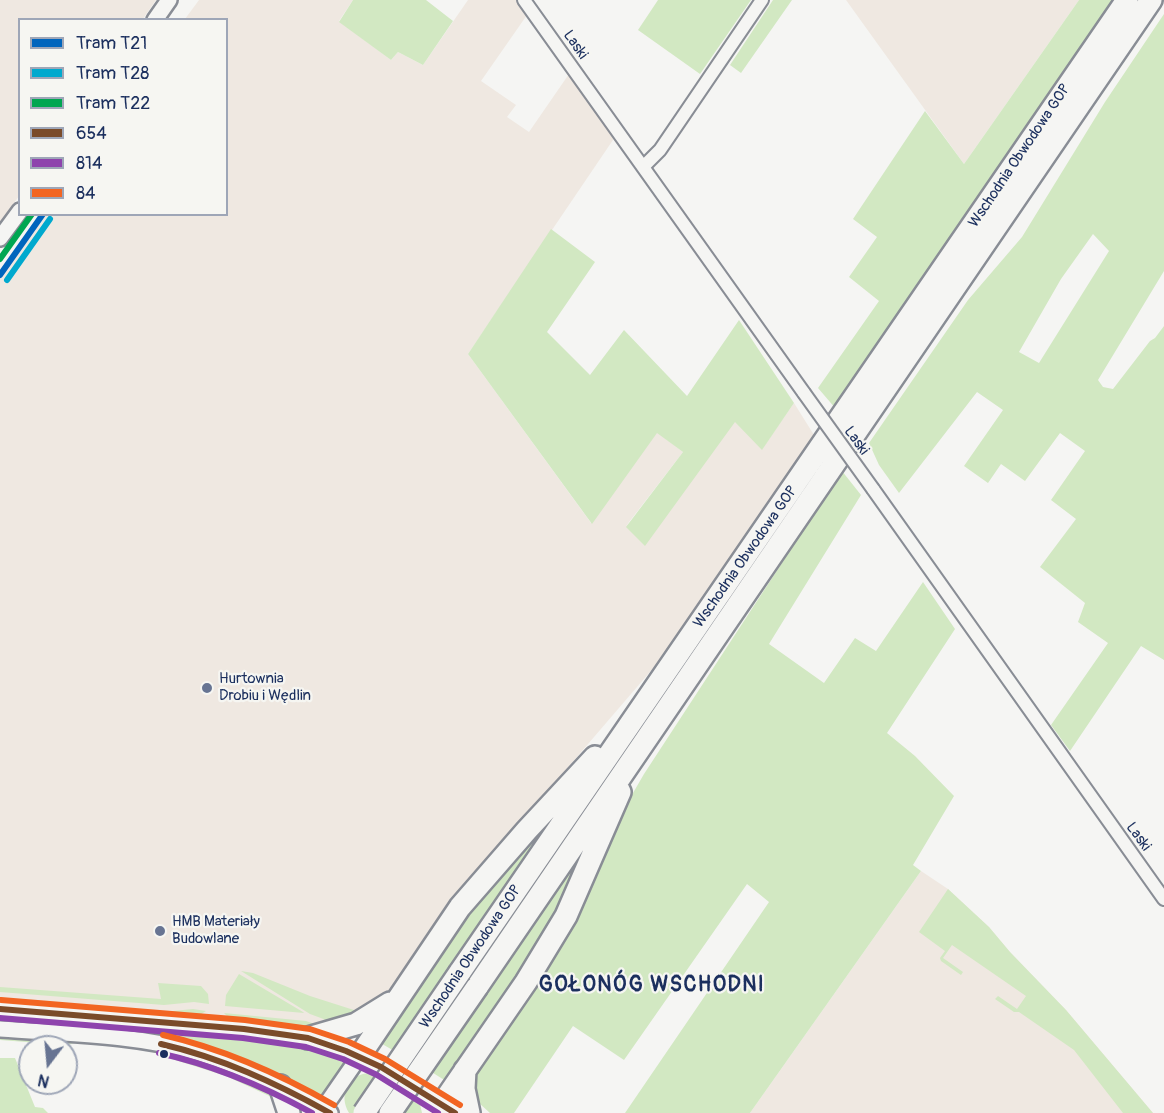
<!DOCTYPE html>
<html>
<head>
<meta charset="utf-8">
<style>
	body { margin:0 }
	#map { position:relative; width:1164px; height:1113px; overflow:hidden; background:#f5f5f3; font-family:Pangolin,sans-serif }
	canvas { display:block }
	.legend { position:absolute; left:18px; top:18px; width:210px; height:198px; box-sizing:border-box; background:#f6f6f2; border:2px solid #9ea6b7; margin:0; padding:8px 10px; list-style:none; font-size:18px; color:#1b2f5e }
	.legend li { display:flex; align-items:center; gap:12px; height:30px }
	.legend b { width:30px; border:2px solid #9ea6b7 }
	.north { position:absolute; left:18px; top:1035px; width:60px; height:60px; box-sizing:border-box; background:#f6f6f2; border:2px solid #9ea6b7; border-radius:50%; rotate:196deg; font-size:16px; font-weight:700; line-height:24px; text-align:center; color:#1b2f5e }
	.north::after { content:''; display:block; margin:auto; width:21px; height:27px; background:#677492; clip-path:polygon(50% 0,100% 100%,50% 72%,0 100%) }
</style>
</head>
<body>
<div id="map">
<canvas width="1164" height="1113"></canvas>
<ul class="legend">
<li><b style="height:8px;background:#0065bd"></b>Tram T21</li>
<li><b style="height:8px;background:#00a9ce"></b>Tram T28</li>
<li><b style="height:8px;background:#00a651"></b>Tram T22</li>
<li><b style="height:8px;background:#7a4b2a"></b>654</li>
<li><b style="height:8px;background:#8e44ad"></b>814</li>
<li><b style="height:8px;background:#f26522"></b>84</li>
</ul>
<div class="north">N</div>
</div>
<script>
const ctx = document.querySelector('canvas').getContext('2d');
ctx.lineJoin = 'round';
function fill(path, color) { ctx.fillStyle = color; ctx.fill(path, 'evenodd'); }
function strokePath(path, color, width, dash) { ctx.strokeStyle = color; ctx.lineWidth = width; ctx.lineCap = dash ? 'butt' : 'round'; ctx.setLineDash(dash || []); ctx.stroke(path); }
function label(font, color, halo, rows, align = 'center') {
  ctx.font = font + ' Pangolin,sans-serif'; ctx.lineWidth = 4.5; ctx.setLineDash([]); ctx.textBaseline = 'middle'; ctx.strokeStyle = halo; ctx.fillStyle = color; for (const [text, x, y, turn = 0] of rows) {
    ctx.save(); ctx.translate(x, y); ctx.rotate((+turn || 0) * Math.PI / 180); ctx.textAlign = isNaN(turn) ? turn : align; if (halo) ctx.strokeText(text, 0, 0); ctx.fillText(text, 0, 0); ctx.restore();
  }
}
fill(new Path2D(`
	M0 0H156L143 19 20 20 19 196 0 223Z
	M199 0H353L339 21 391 60 398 52 423 65 468 0H516L527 15 481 81 516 105 507 117 529 132 569 74 615 137 468 354 591 523 657 432 683 452 626 526 735 421 762 449 794 403 814 435 655 666 479 871 391 992 378 1005 309 1028 0 1002V279L46 215 226 214V20L185 19Z
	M846 0H1079L964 164Z
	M921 871 948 889 989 927 1010 952 1066 1010 1153 1113H750Z`), '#efe8e1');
fill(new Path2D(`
	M353 0H426L453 21 423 65 398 52 391 60 339 22Z
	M658 0H751L700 74 638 30Z
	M773 0H792L741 73 730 65Z
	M1079 0H1114L836 409 818 388 879 301 849 277 877 237 853 219 925 111 964 164Z
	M1164 14V271L1098 380 1103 387 1113 389 1150 341 1155 338 1164 326V660L1141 646 1070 751 1051 725 1108 643 1078 622 1085 603 1040 567 1076 519 1051 500 1085 451 1060 433 1025 481 1001 464 988 483 964 466 1003 410 977 392 899 493 879 465 869 443 968 300 1022 237 1105 102ZM1093 234 1109 251 1039 363 1019 352 1061 279Z
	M551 229 595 262 547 332 590 375 624 330 687 396 739 320 794 403 762 450 735 422 645 546 626 527 683 452 657 433 592 524 468 354Z
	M842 471 861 495 769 644 824 683 855 638 876 651 923 582 955 629 887 733 915 756 954 796 913 865 921 871 750 1113H625L769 902 747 884 624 1060 573 1026 514 1113H490L469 1094 473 1069 644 774Z
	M563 806 396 1052 377 1041 460 919Z
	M597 823 563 908 449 1083 430 1071Z
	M948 889 989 927 1010 952 1066 1010 1153 1113H1123L1074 1050 1019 1012H1014L995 999 998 996 1017 1009 1026 996 952 945 943 958 963 972 961 975 941 961 940 958 945 951 919 932Z
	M241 971 253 973 310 996 357 1011 337 1024 310 1014Z
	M239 974 303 1012 304 1013 225 1006 226 995Z
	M158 983 201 986 208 994 209 1004 194 1002 164 1005 0 992V987L161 999Z
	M0 999 102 1007 101 1011 0 1002Z
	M109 1007 163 1012 193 1009 206 1011 195 1018 108 1011Z
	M224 1013 306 1021 323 1027 309 1028 239 1022 231 1020Z
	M76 1021 100 1023 99 1031 24 1024V1022Z
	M107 1024 248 1036 293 1043 342 1059 348 1063 322 1099C282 1076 240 1054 194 1044 166 1038 135 1035 107 1031Z
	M0 1035 80 1042 65 1045 0 1040Z
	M174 1054C206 1063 257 1074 278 1100L226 1076 172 1059Z
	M0 1058H15L35 1107 43 1108 48 1113H0Z
	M371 1073 415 1097 420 1104 422 1113H349C338 1095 348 1073 371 1073Z`), '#d2e8c2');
const minor = new Path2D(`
	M524 0 804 393
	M643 167 660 150 762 0
	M873 489 1164 899`);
const tertiary = new Path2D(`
	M155 20 169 0
	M0 238 20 211
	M0 1009 244 1029 308 1038 346 1051 381 1067 455 1113
	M0 1029C65 1034 133 1034 196 1052 244 1066 287 1089 330 1113
	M323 1109 359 1057`);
const motorway = new Path2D(`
	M460 972 1127 0
	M477 987 1151 0
	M308 1038 356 1024 390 1003
	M359 1057 460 907 527 830 595 757
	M465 1070 464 1089 469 1113
	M280 1086 289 1113
	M442 1104 526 982 566 916 620 792
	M321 1113 323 1109`);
strokePath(minor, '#898d95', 16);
strokePath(tertiary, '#898d95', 20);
strokePath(motorway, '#898d95', 26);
strokePath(minor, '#f5f5f3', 12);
strokePath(tertiary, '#f5f5f3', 15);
strokePath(motorway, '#f5f5f3', 21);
const minorBridge = new Path2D(`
	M804 393 873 489`);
const motorwayBridge = new Path2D(`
	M364 1113 460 972
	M390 1113 477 987`);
strokePath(minorBridge, '#898d95', 16, []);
strokePath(motorwayBridge, '#898d95', 26, []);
strokePath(minorBridge, '#f5f5f3', 12);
strokePath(motorwayBridge, '#f5f5f3', 21);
strokePath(new Path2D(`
	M0 1009 244 1029 308 1038 346 1051 381 1067 455 1113
	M161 1044C222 1058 276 1083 330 1113`), '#7a4b2a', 6);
strokePath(new Path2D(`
	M0 1018 243 1038 306 1047 343 1059 377 1075 438 1113
	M159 1053C213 1065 263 1086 312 1113`), '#8e44ad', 6);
strokePath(new Path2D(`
	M1 1000 245 1020 310 1029 349 1042 385 1059 460 1105
	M163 1035C224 1049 280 1074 334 1105`), '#f26522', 6);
strokePath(new Path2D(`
	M0 275 43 214`), '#0065bd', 6);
strokePath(new Path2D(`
	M7 280 50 219`), '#00a9ce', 6);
strokePath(new Path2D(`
	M0 259 32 214`), '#00a651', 6);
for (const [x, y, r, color] of [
	[207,688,6,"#677492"],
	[160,931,6,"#677492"],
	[164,1054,5,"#1b2f5e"]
]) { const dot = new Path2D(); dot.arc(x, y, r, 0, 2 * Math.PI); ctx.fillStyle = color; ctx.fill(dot); strokePath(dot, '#f6f6f2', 2); }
label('15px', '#1b2f5e', '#f6f6f2', [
	["Laski",575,45,55],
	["Wschodnia Obwodowa GOP",1020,156,-56],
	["Laski",856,441,54],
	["Wschodnia Obwodowa GOP",746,557,-55],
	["Laski",1138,837,54],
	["Wschodnia Obwodowa GOP",471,957,-56]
]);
label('15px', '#1b2f5e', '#f6f6f2', [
	["Hurtownia",219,679],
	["Drobiu i Wędlin",219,696],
	["HMB Materiały",172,922],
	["Budowlane",172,939]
], 'left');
ctx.letterSpacing = '1.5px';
label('bold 21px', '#1b2f5e', '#f6f6f2', [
	["GOŁONÓG WSCHODNI",652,986]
]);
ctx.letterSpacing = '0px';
</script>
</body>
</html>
